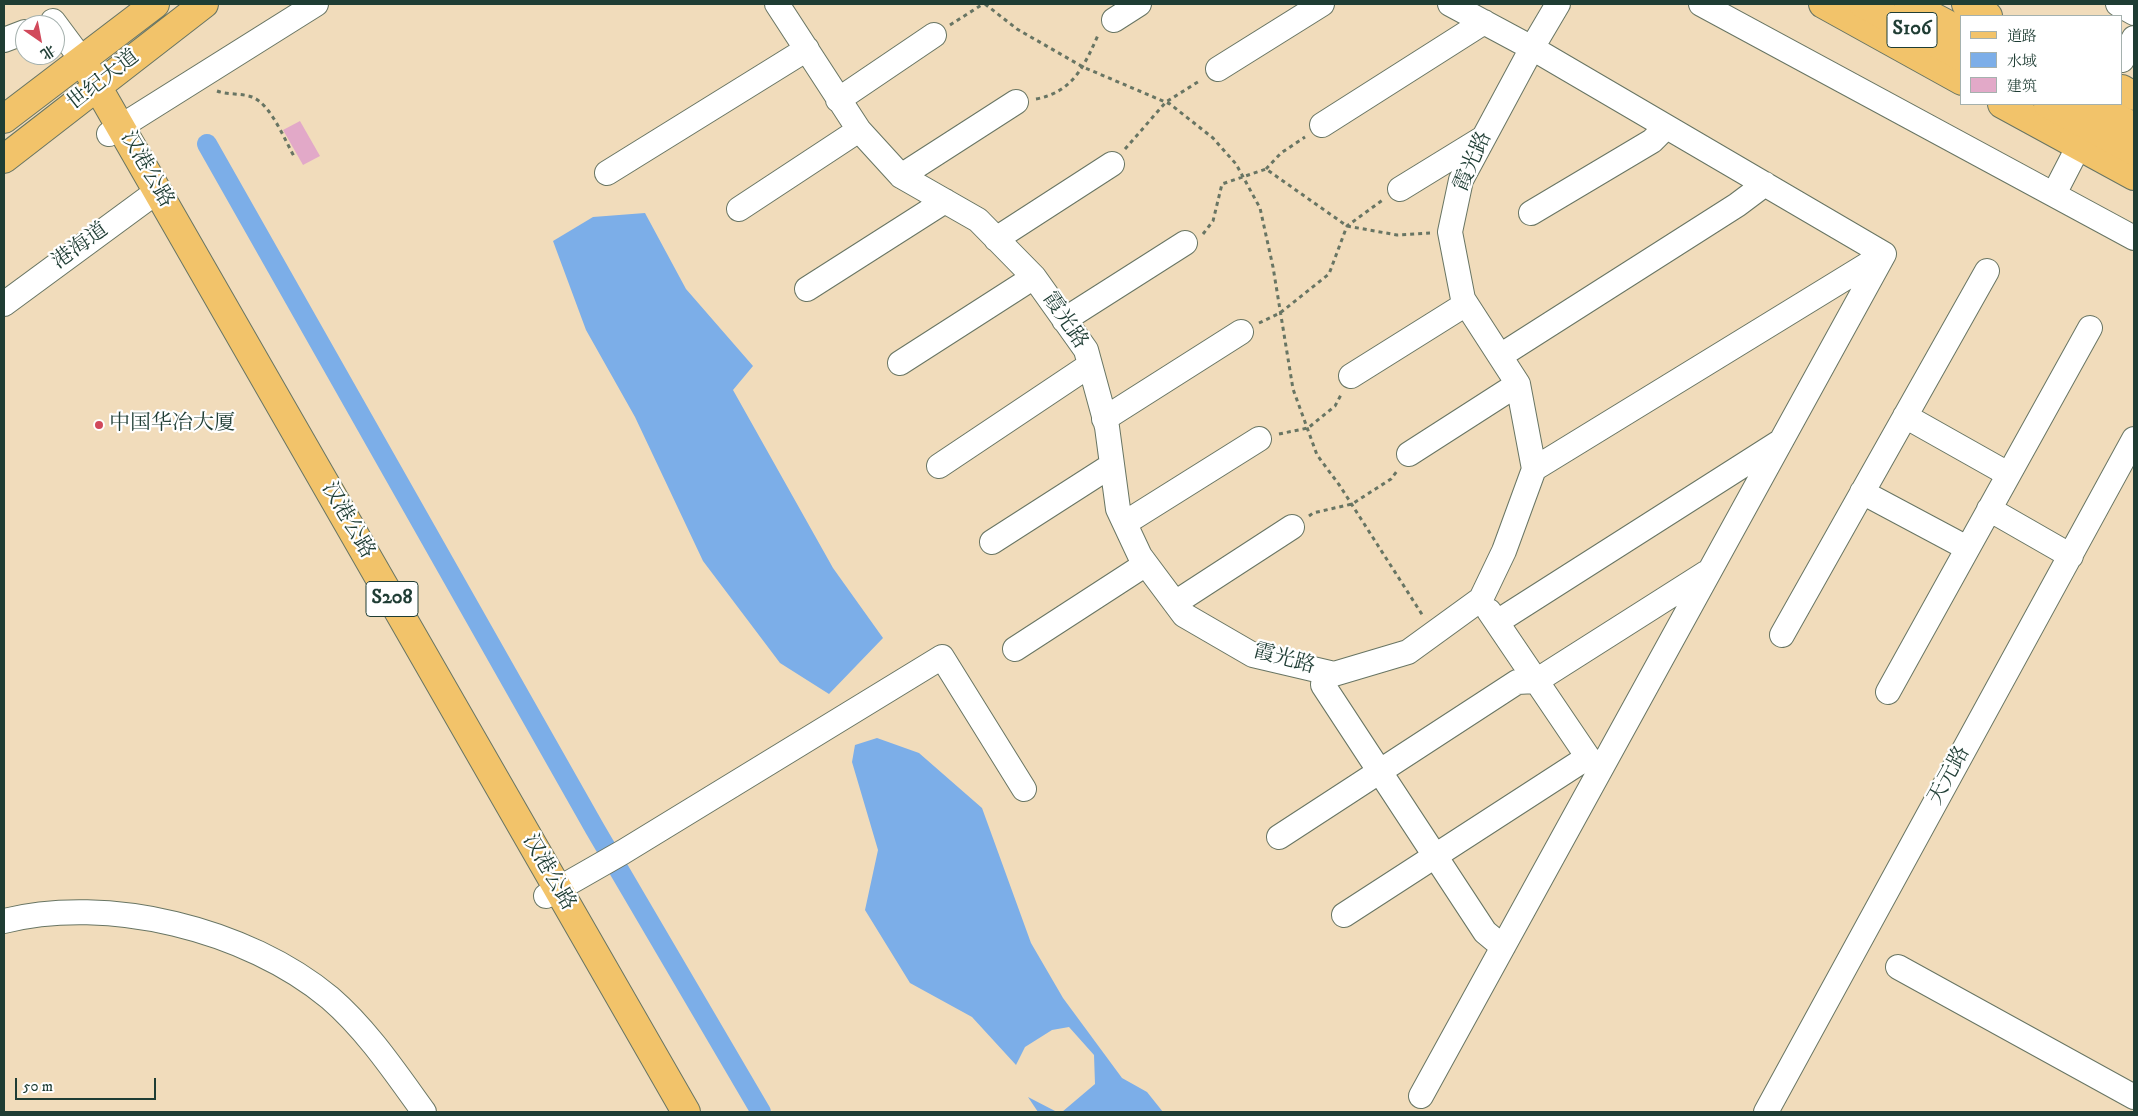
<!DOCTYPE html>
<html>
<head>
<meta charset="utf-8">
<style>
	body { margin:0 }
	#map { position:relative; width:2138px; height:1116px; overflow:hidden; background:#f1dcbb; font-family:"IM FELL DW Pica","Noto Serif SC",serif }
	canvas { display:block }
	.frame { position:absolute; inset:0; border:5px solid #1f3d34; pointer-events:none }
	.legend { position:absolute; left:1960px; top:15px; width:162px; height:90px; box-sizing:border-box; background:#fff; border:1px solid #a5b1ae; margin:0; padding:6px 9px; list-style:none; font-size:15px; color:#1f3d34 }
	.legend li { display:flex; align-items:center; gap:10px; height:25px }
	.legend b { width:25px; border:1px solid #a5b1ae }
	.north { position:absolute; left:15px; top:15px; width:50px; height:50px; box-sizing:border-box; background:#fff; border:1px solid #a5b1ae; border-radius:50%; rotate:147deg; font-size:14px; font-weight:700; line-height:20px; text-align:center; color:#1f3d34 }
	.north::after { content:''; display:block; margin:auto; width:18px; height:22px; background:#d1495b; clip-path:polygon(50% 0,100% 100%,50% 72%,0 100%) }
	.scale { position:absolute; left:15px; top:1078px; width:141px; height:22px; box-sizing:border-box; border:2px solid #1f3d34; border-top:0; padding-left:6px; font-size:15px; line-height:18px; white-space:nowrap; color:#1f3d34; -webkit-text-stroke:4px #fff; paint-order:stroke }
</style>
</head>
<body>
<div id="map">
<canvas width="2138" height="1116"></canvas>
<div class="frame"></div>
<ul class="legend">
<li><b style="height:6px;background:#f2c36a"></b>道路</li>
<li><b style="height:14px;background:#7caee8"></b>水域</li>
<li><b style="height:14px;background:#e2a9c8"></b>建筑</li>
</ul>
<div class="north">北</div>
<div class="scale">50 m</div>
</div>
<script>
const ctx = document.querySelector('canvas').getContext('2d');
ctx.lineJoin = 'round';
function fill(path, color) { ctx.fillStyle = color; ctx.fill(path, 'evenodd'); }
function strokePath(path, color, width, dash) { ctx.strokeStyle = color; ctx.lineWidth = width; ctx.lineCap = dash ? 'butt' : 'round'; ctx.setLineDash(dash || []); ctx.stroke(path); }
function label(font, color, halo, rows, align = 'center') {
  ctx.font = font + ' "IM FELL DW Pica","Noto Serif SC",serif'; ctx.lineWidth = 4.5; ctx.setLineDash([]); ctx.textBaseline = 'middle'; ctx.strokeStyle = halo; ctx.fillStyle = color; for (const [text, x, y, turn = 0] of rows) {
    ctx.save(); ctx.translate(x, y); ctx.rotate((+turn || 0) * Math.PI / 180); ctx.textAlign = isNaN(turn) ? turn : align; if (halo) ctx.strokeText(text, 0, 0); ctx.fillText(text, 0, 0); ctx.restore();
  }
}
fill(new Path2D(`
	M645 213 686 289 753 366 733 390 833 568 883 638 829 694 780 663 703 561 635 417 586 330 553 241 593 217Z
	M877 738 919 753 982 808 1031 943 1063 998 1122 1078 1147 1092 1163 1112H1062L1095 1084 1094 1055 1069 1027 1052 1030 1025 1047 1016 1065 972 1017 910 983 865 910 878 850 852 762 855 745Z
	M1028 1097 1057 1112H1038Z`), '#7caee8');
strokePath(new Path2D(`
	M207 144 595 829 761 1112`), '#7caee8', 20);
fill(new Path2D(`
	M300 121 320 156 303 165 283 130Z`), '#e2a9c8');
const minor = new Path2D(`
	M777 4 859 130 901 176 978 220 1034 277 1086 350 1107 427 1118 509 1140 556 1184 615 1253 655 1334 674 1408 652 1481 599 1504 551 1534 469 1518 384 1463 299 1450 232 1461 180 1532 48 1558 4
	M1701 4 2134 238
	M2118 4 2134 13
	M1114 20 1139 4
	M53 21 82 60
	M4 40 25 32
	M2122 60 2134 38
	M1218 69 1322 4
	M838 100 934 35
	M1322 125 1484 22
	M109 134 316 4
	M607 173 807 49
	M901 176 1016 102
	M1400 189 1483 138
	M2054 194 2087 130
	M739 209 859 130
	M1531 213 1652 141 1666 127
	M996 239 1112 164
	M807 289 945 201
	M4 304 159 190
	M1064 320 1185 243
	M1500 356 1737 205 1765 184
	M900 363 1034 277
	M1351 376 1466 304
	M1905 416 2008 474
	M1104 419 1241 332
	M1409 454 1518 384
	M939 466 1090 365
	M1534 469 1883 255
	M1862 492 1967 548
	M1989 509 2071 556
	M1125 523 1259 439
	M992 542 1112 465
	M1175 603 1292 527
	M1489 611 1596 769
	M1497 622 1778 443
	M1782 635 1987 271
	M1015 649 1146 564
	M1324 672 1323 685 1485 932 1503 947
	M1888 692 2090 328
	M1279 837 1517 682 1536 681 1706 573
	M546 896 623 852 942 657 1024 789
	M1344 915 1588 757
	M4 921C108 895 247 929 330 998 367 1030 395 1072 424 1112
	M1898 967 2134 1097
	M1421 1096 1884 254 1532 48 1450 4
	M1766 1112 2134 439`);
const major = new Path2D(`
	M1823 4 1962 81
	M1966 4 1988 16
	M82 60 686 1112
	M2122 89 2134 96
	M2002 104 2134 176
	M4 119 155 4
	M4 159 204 4`);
const highway = new Path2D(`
	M1863 4 1962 57
	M1909 4 1962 32
	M2048 104 2134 151
	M2092 104 2134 127`);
strokePath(minor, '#687563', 26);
strokePath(major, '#687563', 30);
strokePath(highway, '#687563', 30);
strokePath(new Path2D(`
	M985 4 1017 29 1083 67 1170 104 1213 138 1236 164 1260 208 1273 267 1293 389 1317 455 1340 486 1423 616
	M950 25 983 4
	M217 91C228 95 241 93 252 97 271 104 285 141 295 158
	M1036 99C1074 92 1085 64 1099 33
	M1125 149 1166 102 1201 80
	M1266 169 1281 153 1305 137
	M1203 234 1213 221 1222 184 1266 169 1347 226 1397 235 1430 233
	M1259 323 1280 313 1329 274 1347 226 1384 199
	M1279 434 1308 428 1335 406 1342 393
	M1309 516 1313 513 1352 504 1391 479 1397 471`), '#687563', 3, [4, 4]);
strokePath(minor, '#fff', 24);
strokePath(major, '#f2c36a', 28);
strokePath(highway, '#f2c36a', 28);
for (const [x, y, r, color] of [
	[99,425,5,"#d1495b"]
]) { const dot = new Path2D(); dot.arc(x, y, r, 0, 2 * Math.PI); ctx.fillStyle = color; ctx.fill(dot); strokePath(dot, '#fff', 2); }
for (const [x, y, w] of [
	[1912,30,50],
	[392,599,52]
]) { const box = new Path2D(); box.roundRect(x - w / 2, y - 17.5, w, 35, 4); ctx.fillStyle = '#fff'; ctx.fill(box); strokePath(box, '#1f3d34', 1); }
label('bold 20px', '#1f3d34', null, [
	["S106",1912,30],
	["S208",392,599]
]);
label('21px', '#1f3d34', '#fff', [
	["世纪大道",104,81,-38],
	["霞光路",1474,162,-66],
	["汉港公路",146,170,60],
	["港海道",81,247,-36],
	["霞光路",1064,321,56],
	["汉港公路",347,521,60],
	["霞光路",1284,660,15],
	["天元路",1950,776,-61],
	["汉港公路",548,873,60]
]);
label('21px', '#1f3d34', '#fff', [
	["中国华冶大厦",109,425]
], 'left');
</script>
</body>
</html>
